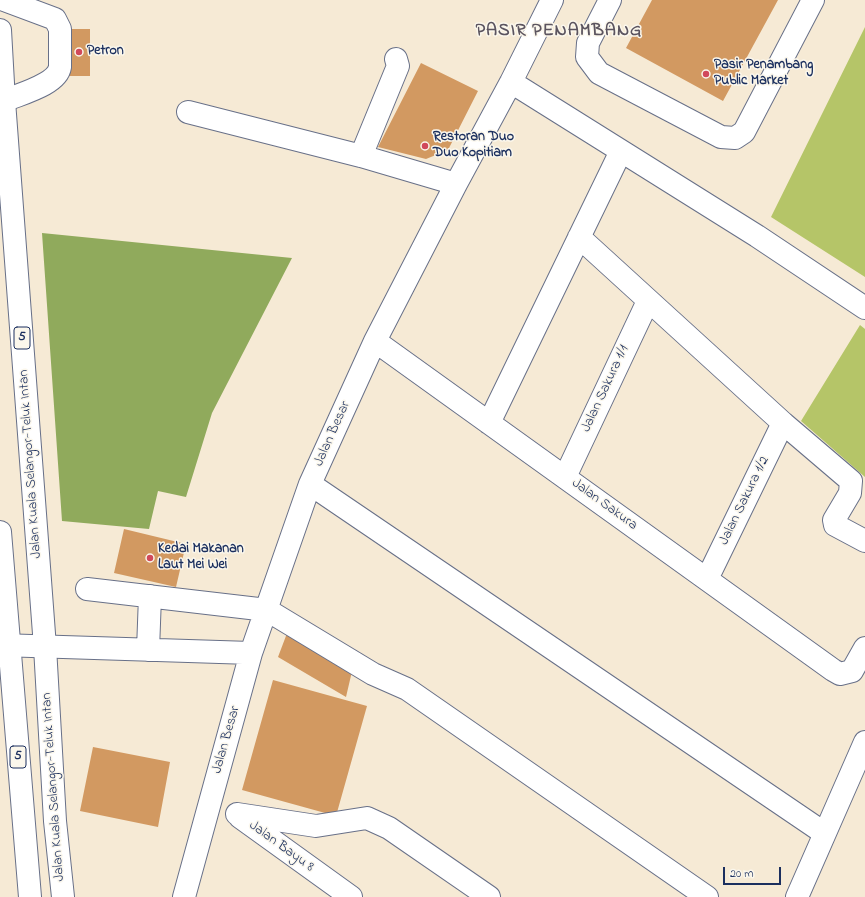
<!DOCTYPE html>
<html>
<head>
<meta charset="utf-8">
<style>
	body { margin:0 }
	#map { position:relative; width:865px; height:897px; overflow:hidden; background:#f6ead5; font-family:"Indie Flower",sans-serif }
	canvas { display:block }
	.scale { position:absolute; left:723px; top:867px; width:58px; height:18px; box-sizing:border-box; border:2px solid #1b2f5e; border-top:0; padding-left:5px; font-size:12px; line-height:14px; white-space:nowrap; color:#1b2f5e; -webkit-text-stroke:3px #fbf7ec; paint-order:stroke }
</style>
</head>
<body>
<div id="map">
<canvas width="865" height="897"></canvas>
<div class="scale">20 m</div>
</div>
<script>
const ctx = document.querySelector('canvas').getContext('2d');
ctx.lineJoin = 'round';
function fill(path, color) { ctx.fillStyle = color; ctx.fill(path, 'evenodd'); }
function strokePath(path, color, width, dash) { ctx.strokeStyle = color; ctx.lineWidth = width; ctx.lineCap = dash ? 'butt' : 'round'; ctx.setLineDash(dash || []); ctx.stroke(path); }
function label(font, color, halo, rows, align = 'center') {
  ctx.font = font + ' "Indie Flower",sans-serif'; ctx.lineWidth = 3; ctx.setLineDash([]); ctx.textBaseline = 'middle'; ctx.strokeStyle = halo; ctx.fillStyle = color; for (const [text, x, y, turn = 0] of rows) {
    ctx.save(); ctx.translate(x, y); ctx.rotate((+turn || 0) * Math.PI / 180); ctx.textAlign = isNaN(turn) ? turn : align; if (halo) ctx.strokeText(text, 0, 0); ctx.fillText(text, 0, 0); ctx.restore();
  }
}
fill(new Path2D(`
	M865 27V277L771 217Z
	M860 325 865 329V477L801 421Z`), '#b5c568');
fill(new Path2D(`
	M42 233 292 258 212 413 186 497 158 491 149 529 62 521Z`), '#90aa5c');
fill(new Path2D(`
	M652 0H778L723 101 626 48Z
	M69 29H90V76H68Z
	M421 63 478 91 448 150 426 159 378 147Z
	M124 529 186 544 176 587 114 573Z
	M289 628 353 667 346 697 278 657Z
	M273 680 367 706 336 816 242 790Z
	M93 747 170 762 158 827 80 811Z`), '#d29961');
const minor = new Path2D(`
	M610 0 588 43 587 57 599 73 721 137 735 138 744 132 813 0
	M511 82 757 236 865 308
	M4 101C19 94 57 85 60 67V29L55 19 4 0
	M188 112 361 156 456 184
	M361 156 398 66 396 59
	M579 237 783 423 851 481 850 493 834 520 835 525 865 541
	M375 341 833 670 840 674 852 671 865 648
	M489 423 621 151
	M565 477 648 301
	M310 484 824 833
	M707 579 783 423
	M87 589 267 610 373 674 407 689 707 897
	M0 645 251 653
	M148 650 150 596
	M237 814 316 826 367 818 389 828 489 897
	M240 817 351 897
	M184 897 251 653 310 484 375 341 456 184 511 82 552 0
	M797 897 865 742`);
const highway = new Path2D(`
	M0 30 4 101 45 647 55 821 63 897
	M0 532 30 897`);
strokePath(minor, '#687088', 24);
strokePath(highway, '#687088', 24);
strokePath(minor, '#fff', 22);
strokePath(highway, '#fff', 22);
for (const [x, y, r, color] of [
	[79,52,4,"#d1495b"],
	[706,74,4,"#d1495b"],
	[425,146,4,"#d1495b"],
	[150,558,4,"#d1495b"]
]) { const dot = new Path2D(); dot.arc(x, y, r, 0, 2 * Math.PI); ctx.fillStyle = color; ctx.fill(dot); strokePath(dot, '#fbf7ec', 1.5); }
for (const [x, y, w] of [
	[22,338,16],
	[18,757,16]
]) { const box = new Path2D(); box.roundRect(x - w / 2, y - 11, w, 22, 3); ctx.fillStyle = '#fbf7ec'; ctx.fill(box); strokePath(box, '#1b2f5e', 1); }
label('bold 13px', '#1b2f5e', null, [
	["5",22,338],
	["5",18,757]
]);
label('bold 14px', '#1b2f5e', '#fbf7ec', [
	["Petron",87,52],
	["Pasir Penambang",714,66],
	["Public Market",714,82],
	["Restoran Duo",433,138],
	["Duo Kopitiam",433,154],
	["Kedai Makanan",158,550],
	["Laut Mei Wei",158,566]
], 'left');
label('14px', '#1b2f5e', '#fbf7ec', [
	["Jalan Sakura 1/1",606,389,-65],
	["Jalan Besar",333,434,-66],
	["Jalan Kuala Selangor-Teluk Intan",31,464,-94],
	["Jalan Sakura 1/2",745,501,-64],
	["Jalan Sakura",604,505,36],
	["Jalan Besar",227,740,-74],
	["Jalan Kuala Selangor-Teluk Intan",54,787,-94],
	["Jalan Bayu 8",281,847,36]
]);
ctx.letterSpacing = '1px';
label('bold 18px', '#5b545f', '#fbf7ec', [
	["PASIR PENAMBANG",559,32]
]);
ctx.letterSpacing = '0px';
</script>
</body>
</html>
